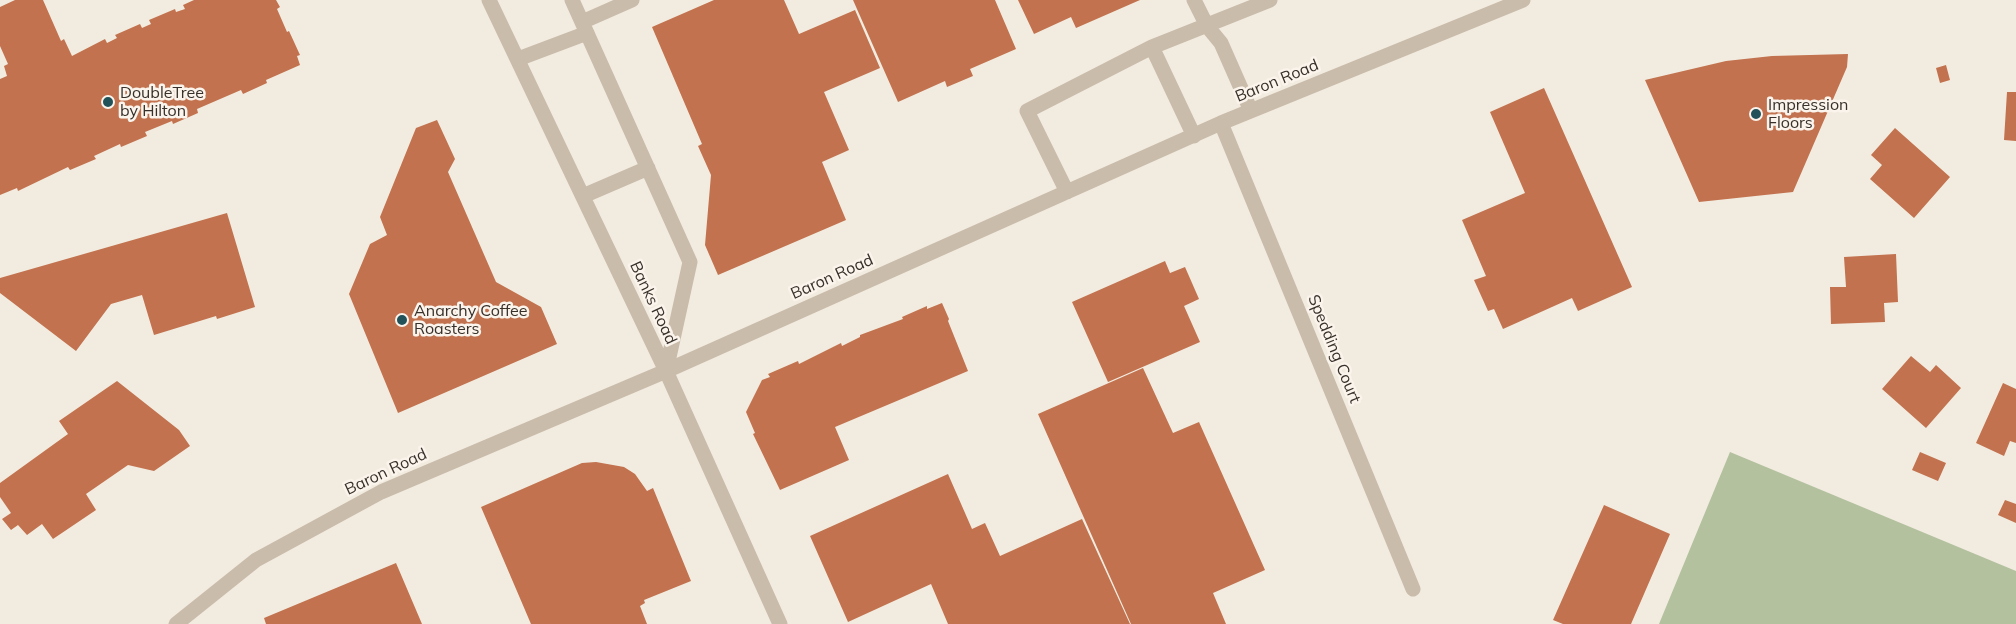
<!DOCTYPE html>
<html>
<head>
<meta charset="utf-8">
<style>
	body { margin:0 }
	canvas { display:block; background:#f2ebdf }
</style>
</head>
<body>
<canvas width="2016" height="624"></canvas>
<script>
const ctx = document.querySelector('canvas').getContext('2d');
ctx.lineJoin = 'round';
function fill(path, color) { ctx.fillStyle = color; ctx.fill(path, 'evenodd'); }
function strokePath(path, color, width, dash) { ctx.strokeStyle = color; ctx.lineWidth = width; ctx.lineCap = dash ? 'butt' : 'round'; ctx.setLineDash(dash || []); ctx.stroke(path); }
function label(font, color, halo, rows, align = 'center') {
  ctx.font = font + ' Mulish,sans-serif'; ctx.lineWidth = 5; ctx.setLineDash([]); ctx.textBaseline = 'middle'; ctx.strokeStyle = halo; ctx.fillStyle = color; for (const [text, x, y, turn = 0] of rows) {
    ctx.save(); ctx.translate(x, y); ctx.rotate((+turn || 0) * Math.PI / 180); ctx.textAlign = isNaN(turn) ? turn : align; if (halo) ctx.strokeText(text, 0, 0); ctx.fillText(text, 0, 0); ctx.restore();
  }
}
fill(new Path2D(`
	M1730 452 2016 571V624H1659Z`), '#b3c19f');
fill(new Path2D(`
	M15 0H43L61 41 64 39 72 56 105 39 107 43 117 38 115 35 140 24 142 28 151 24 149 20 175 9 176 12 185 9 183 5 194 0H276L280 7 277 9 287 32 289 31 300 55 297 56 300 65 266 80 267 83 243 94 241 90 197 109 198 113 173 124 172 121 145 132 147 136 121 147 120 144 94 156 96 159 70 170 68 167 18 191 17 188 0 195V79L7 76 4 66 8 64 0 46V7Z
	M714 0H784L799 34 855 10 880 68 824 92 849 150 822 162 846 220 718 275 705 245 711 175 698 146 702 144 652 27Z
	M853 0H995L1016 49 970 69 973 76 947 87 945 81 898 102Z
	M1018 0H1140L1076 28 1071 17 1034 34Z
	M1848 54 1847 67 1793 192 1699 202 1645 80 1726 61 1772 56Z
	M1946 65 1950 80 1940 83 1936 68Z
	M1544 88 1632 287 1578 311 1572 298 1503 329 1494 309 1488 311 1474 280 1486 276 1462 220 1525 193 1490 112Z
	M2007 92H2016V141L2004 140Z
	M437 120 455 159 448 172 496 282 541 307 557 344 398 413 349 294 370 244 387 235 380 217 416 128Z
	M1895 128 1950 177 1914 218 1870 179 1882 165 1871 155Z
	M227 213 255 307 217 319 216 316 154 335 142 295 111 304 76 351 0 293V278Z
	M1896 254 1898 302 1884 303 1885 322 1831 324 1830 287H1846L1844 257Z
	M1165 261 1170 273 1185 267 1199 299 1184 306 1200 342 1108 382 1072 302Z
	M942 303 949 319 948 321 968 371 835 427 849 460 780 490 753 434 755 433 746 412 762 380 770 377 768 374 798 361 799 364 841 343 842 346 860 337V335L903 319 902 317 927 306V309Z
	M1911 356 1930 372 1936 365 1961 388 1926 428 1882 389Z
	M1143 368 1173 433 1199 422 1265 570 1213 593 1226 624H1131L1038 414Z
	M117 381 179 430 190 446 154 471 128 465 86 494 96 510 53 539 42 524 27 535 18 525 11 530 2 519 11 513 0 497V483L68 434 59 421Z
	M2003 383 2016 389V443L2010 441 2004 456 1976 443Z
	M1920 452 1946 463 1938 481 1912 470Z
	M596 462 624 467 635 474 647 491 653 488 691 581 644 600 645 603 640 606 647 624H531L481 507 582 463Z
	M948 474 972 529 985 523 1000 556 1082 519 1130 624H948L931 584 848 622 810 536Z
	M2005 500 2016 504V523L1998 515Z
	M1604 505 1670 534 1631 624H1563L1553 620Z
	M396 563 422 624H266L264 618Z`), '#c2724e');
strokePath(new Path2D(`
	M489 0 666 371 780 624
	M572 0 690 262 666 371
	M1194 0 1207 26 1221 43 1251 111
	M582 22 632 0
	M518 59 587 33
	M1221 123 1413 589
	M1194 136 1152 47 1270 0
	M1067 192 1027 111 1152 47
	M583 196 648 168
	M176 624 256 560 381 492 666 371 1221 123 1523 0`), '#cabcab', 15);
for (const [x, y, r, color] of [
	[108,102,6,"#215159"],
	[1756,114,6,"#215159"],
	[402,320,6,"#215159"]
]) { const dot = new Path2D(); dot.arc(x, y, r, 0, 2 * Math.PI); ctx.fillStyle = color; ctx.fill(dot); strokePath(dot, '#faf4ec', 2); }
label('16px', '#38302a', '#faf4ec', [
	["Baron Road",1277,81,-22],
	["Baron Road",832,277,-24],
	["Banks Road",653,303,65],
	["Spedding Court",1334,349,68],
	["Baron Road",386,472,-25]
]);
label('16px', '#38302a', '#faf4ec', [
	["DoubleTree",120,93],
	["by Hilton",120,111],
	["Impression",1768,105],
	["Floors",1768,123],
	["Anarchy Coffee",414,311],
	["Roasters",414,329]
], 'left');
</script>
</body>
</html>
